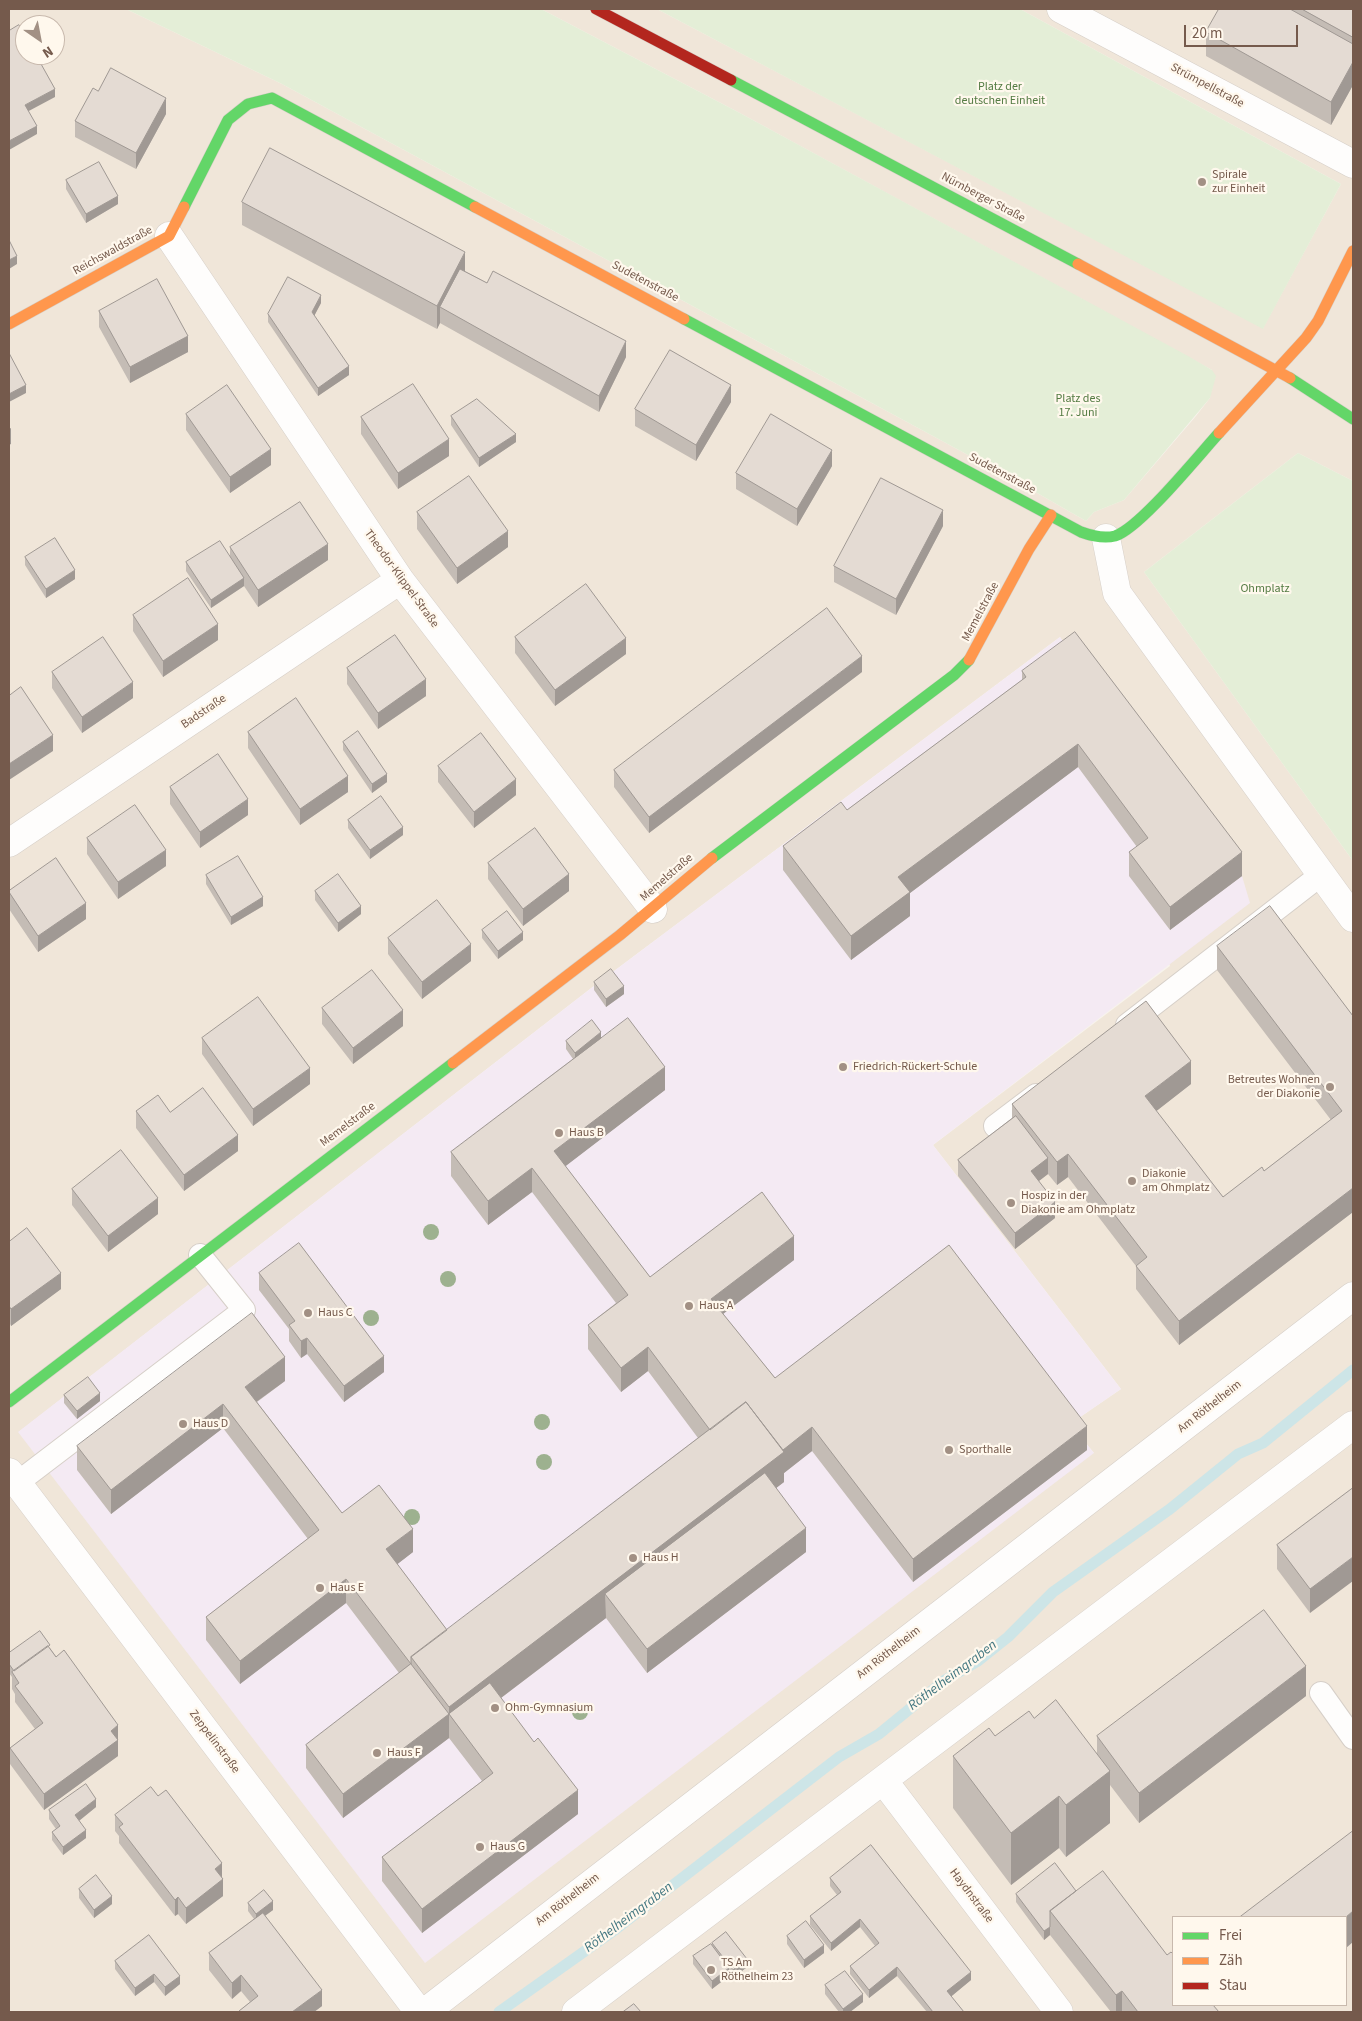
<!DOCTYPE html>
<html>
<head>
<meta charset="utf-8">
<style>
	body { margin:0 }
	#map { position:relative; width:1362px; height:2021px; overflow:hidden; background:#f7f3ec; font-family:"Source Sans 3",sans-serif }
	canvas { display:block }
	.frame { position:absolute; inset:0; border:10px solid #755a4c; pointer-events:none }
	.legend { position:absolute; left:1172px; top:1916px; width:175px; height:90px; box-sizing:border-box; background:#fff8ed; border:1px solid #c8b9ad; margin:0; padding:6px 9px; list-style:none; font-size:15px; color:#755a4c }
	.legend li { display:flex; align-items:center; gap:10px; height:25px }
	.legend b { width:25px; border:1px solid #c8b9ad }
	.north { position:absolute; left:15px; top:15px; width:50px; height:50px; box-sizing:border-box; background:#fff8ed; border:1px solid #c8b9ad; border-radius:50%; rotate:147deg; font-size:14px; font-weight:700; line-height:20px; text-align:center; color:#755a4c }
	.north::after { content:''; display:block; margin:auto; width:18px; height:22px; background:#a29084; clip-path:polygon(50% 0,100% 100%,50% 72%,0 100%) }
	.scale { position:absolute; left:1184px; top:25px; width:114px; height:22px; box-sizing:border-box; border:2px solid #755a4c; border-top:0; padding-left:6px; font-size:15px; line-height:18px; white-space:nowrap; color:#755a4c; -webkit-text-stroke:4px #fff8ed; paint-order:stroke }
</style>
</head>
<body>
<div id="map">
<canvas width="1362" height="2021"></canvas>
<div class="frame"></div>
<ul class="legend">
<li><b style="height:6px;background:#63d668"></b>Frei</li>
<li><b style="height:6px;background:#ff974d"></b>Zäh</li>
<li><b style="height:6px;background:#b3261e"></b>Stau</li>
</ul>
<div class="north">N</div>
<div class="scale">20 m</div>
</div>
<script>
const ctx = document.querySelector('canvas').getContext('2d');
ctx.lineJoin = 'round';
function fill(path, color) { ctx.fillStyle = color; ctx.fill(path, 'evenodd'); }
function strokePath(path, color, width, dash) { ctx.strokeStyle = color; ctx.lineWidth = width; ctx.lineCap = dash ? 'butt' : 'round'; ctx.setLineDash(dash || []); ctx.stroke(path); }
function label(font, color, halo, rows, align = 'center') {
  ctx.font = font + ' "Source Sans 3",sans-serif'; ctx.lineWidth = 4.5; ctx.setLineDash([]); ctx.textBaseline = 'middle'; ctx.strokeStyle = halo; ctx.fillStyle = color; for (const [text, x, y, turn = 0] of rows) {
    ctx.save(); ctx.translate(x, y); ctx.rotate((+turn || 0) * Math.PI / 180); ctx.textAlign = isNaN(turn) ? turn : align; if (halo) ctx.strokeText(text, 0, 0); ctx.fillText(text, 0, 0); ctx.restore();
  }
}
fill(new Path2D(`
	M9 9H126L282 84 1018 482 1086 521 1094 512 1124 500 1196 416 1210 398 1212 370 738 112 541 9H657L1263 328 1341 184 1020 9H1353V481L1298 453 1144 572 1353 861V2012H9ZM25 25H55V55H25ZM1060 637 1170 966 933 1145 1121 1389 1070 1424 1094 1453 19 1432 590 989ZM1173 1917H1346V2005H1173Z`), '#f0e6d9');
fill(new Path2D(`
	M1060 637 1242 876 1250 903 933 1145 1121 1389 1070 1424 1094 1453 425 1963 18 1432 590 989Z`), '#f4eaf3');
fill(new Path2D(`
	M126 9H541L738 112 1188 356 1212 370 1216 376 1210 398 1124 500 1094 512 1086 521 1018 482 282 84Z
	M657 9H1020L1341 184 1263 329Z
	M1298 453 1353 481V861L1144 572Z`), '#e4eed7');
strokePath(new Path2D(`
	M499 2012 616 1929 839 1757 879 1734 945 1680 978 1661 1008 1637 1053 1592 1170 1509 1238 1454 1263 1443 1353 1370`), '#cde5e7', 11);
const lane = new Path2D(`
	M1127 1025 1322 874
	M995 1126 1036 1095
	M17 1483 244 1310 200 1255
	M1321 1693 1353 1738`);
const street = new Path2D(`
	M1061 9 1353 164
	M169 236 400 580 653 909
	M1106 538 1117 593 1353 918
	M9 843 400 580
	M9 1472 419 2012
	M883 1780 1059 2012
	M425 2012 1353 1296
	M576 2012 1353 1425`);
const fast = new Path2D(`
	M731 80 1078 264
	M184 207 228 120 248 104 272 98 475 207
	M684 319 1081 532C1092 536 1103 539 1115 536 1140 528 1198 456 1219 433
	M1290 378 1353 419
	M712 858 954 675 969 660
	M9 1402 453 1063`);
const slow = new Path2D(`
	M475 207 684 319
	M1078 264 1290 378
	M9 324 169 236 184 207
	M1219 433 1306 338 1318 321 1353 251
	M969 660 1029 549 1051 515
	M453 1063 620 935 712 858`);
const jam = new Path2D(`
	M596 9 731 80`);
strokePath(lane, '#d6cfc8', 24);
strokePath(street, '#d6cfc8', 29);
strokePath(fast, '#d6cfc8', 12);
strokePath(slow, '#d6cfc8', 12);
strokePath(jam, '#d6cfc8', 12);
strokePath(lane, '#fefdfc', 22);
strokePath(street, '#fefdfc', 28);
strokePath(fast, '#63d668', 11);
strokePath(slow, '#ff974d', 11);
strokePath(jam, '#b3261e', 11);
ctx.fillStyle = '#9db18f';
for (const [x, y] of [
	[431,1232],
	[448,1279],
	[371,1318],
	[542,1422],
	[544,1462],
	[412,1517],
	[580,1712]
]) { ctx.beginPath(); ctx.arc(x, y, 8, 0, 2 * Math.PI); ctx.fill(); }
fill(new Path2D(`
	M1291 9H1353V85L1331 125 1206 56V32Z
	M166 114 136 169 75 137V121Z
	M66 180 118 204 86 223 66 189Z
	M242 202 465 271 626 357 599 412 440 323 437 329 242 225Z
	M321 303 314 316 349 375 318 396 268 322V314Z
	M99 311 188 352 130 383 99 327Z
	M731 402 696 461 635 426V409Z
	M186 414 271 465 230 493 186 430Z
	M451 416 516 442 479 467 451 425Z
	M361 417 449 456 398 489 361 434Z
	M832 466 797 526 736 489V473Z
	M417 512 508 547 457 584 417 529Z
	M943 526 896 615 834 582V566Z
	M230 547 328 560 258 607 244 586 211 608 186 571V562L230 556Z
	M25 557 75 579 46 598 25 565Z
	M133 615 218 640 163 677 133 631Z
	M515 637 626 654 555 706 515 653Z
	M347 668 426 696 378 729 347 684Z
	M1022 671 1242 876 1170 930 1129 876V852L1137 847 1078 767 910 893V916L851 960 783 870V846L847 810 1022 680Z
	M52 672 133 698 82 733 52 688Z
	M862 672 649 833 614 787V770Z
	M248 732 348 792 300 825 248 748Z
	M343 742 387 782 372 793 343 750Z
	M438 766 516 795 474 828 438 782Z
	M170 787 248 815 200 848 170 804Z
	M348 820 403 835 370 859 348 828Z
	M87 838 166 866 118 899 87 854Z
	M488 863 569 891 523 926 488 879Z
	M206 875 263 906 231 925 206 884Z
	M9 891 86 919 38 952 9 909Z
	M315 891 361 914 338 932 315 900Z
	M482 930 523 940 498 959 482 938Z
	M388 938 471 961 422 999 388 954Z
	M1217 946 1353 1016V1212L1179 1345 1136 1289V1266L1068 1177 1057 1185 1048 1174 1039 1181 1055 1218 1015 1249 958 1176V1160L1012 1118V1104L1191 1084 1156 1111 1223 1197 1264 1171 1331 1120 1217 970Z
	M594 982 624 994 606 1007 594 990Z
	M322 1008 403 1026 353 1064 322 1024Z
	M202 1038 310 1084 253 1126 202 1054Z
	M601 1038 665 1090 565 1166 650 1277 794 1260 723 1314 775 1378 1087 1450 913 1582 812 1451 784 1473V1482L776 1488 806 1552 647 1673 606 1618 501 1698 578 1814 422 1933 382 1881V1857L482 1781 449 1738 343 1818 306 1768V1745L399 1673 346 1603 240 1684 206 1640V1617L308 1539 223 1428 111 1514 77 1470V1446L285 1381 257 1402 342 1513 413 1552 397 1564 447 1630 698 1438 648 1371 621 1392 588 1349V1325L616 1303 532 1192 488 1225 451 1176V1152L573 1059 566 1049V1041Z
	M136 1111 170 1112 238 1151 184 1191 136 1128Z
	M72 1189 158 1214 108 1252 72 1205Z
	M9 1242 61 1289 11 1326 9 1322Z
	M259 1273 384 1372 344 1402 307 1354 301 1358 289 1341V1329L259 1290Z
	M64 1395 100 1401 77 1419 64 1403Z
	M1353 1488 1310 1613 1277 1569V1545Z
	M50 1648 118 1741V1756L44 1810 10 1764V1748L35 1729 15 1702V1694L12 1689V1677L9 1673V1653Z
	M1306 1696 1139 1823 1110 1785V1823L1066 1857 1059 1848 1011 1885 953 1808V1756L1034 1718 1097 1753V1736Z
	M96 1807 79 1821 86 1838 63 1855 52 1840V1832L56 1829 49 1819V1810Z
	M115 1815 222 1878 223 1896 186 1924 178 1914 175 1916 119 1843V1836L115 1831Z
	M830 1878 971 1980 951 1996 964 2012H927L897 1976 869 1998 850 1974V1966L875 1946 860 1927 831 1951 810 1925V1916L837 1895 830 1886Z
	M79 1889 112 1904 94 1918 79 1898Z
	M1076 1891 1167 1955 1219 2012H1111L1050 1935 1044 1940 1016 1902V1894Z
	M248 1903 273 1910 265 1916 322 2006 314 2012H239V2011L250 2002 241 1991 232 1999 209 1970V1953L254 1919 248 1911Z
	M149 1935 180 1984 165 1996 154 1982 135 1996 115 1969V1961Z
	M787 1936 824 1953 804 1968 787 1944Z
	M712 1943 747 1967 733 1978 729 1973V1976L712 1989 693 1964V1956L712 1945Z
	M825 1985 863 2002 850 2012H839L825 1994Z`), '#c4bcb5');
fill(new Path2D(`
	M1353 62V85L1331 125V102Z
	M55 89V97L25 113V105Z
	M166 98V114L136 169V153Z
	M37 126V134L9 150V141Z
	M118 196V204L86 223V214Z
	M465 252V276L440 307V323L437 329V306Z
	M17 256V264L9 269V260Z
	M321 295V303L312 320V312Z
	M188 336V352L130 383V367Z
	M626 341V357L599 412V396Z
	M349 366V375L318 396V388Z
	M26 385V393L9 402V394Z
	M731 385V402L696 461V445Z
	M11 428V444L9 445V429Z
	M516 434V442L479 467V458Z
	M449 439V456L398 489V473Z
	M271 449V465L230 493V477Z
	M832 450V466L797 526V509Z
	M943 510V526L896 615V599Z
	M508 531V547L457 584V568Z
	M328 544V560L258 607V590Z
	M75 570V579L46 598V589Z
	M244 578V586L211 608V600Z
	M218 624V640L163 677V661Z
	M626 638V654L555 706V690Z
	M862 656V672L649 833V817Z
	M426 679V696L378 729V713Z
	M133 682V698L82 733V717Z
	M53 735V751L9 780V764Z
	M1078 744V767L910 893V916L851 960V936L898 877Z
	M387 774V782L372 793V784Z
	M348 776V792L300 825V809Z
	M516 779V795L474 828V812Z
	M248 799V815L200 848V832Z
	M403 827V835L370 859V850Z
	M166 850V866L118 899V882Z
	M1242 852V876L1170 930V907Z
	M569 874V891L523 926V909Z
	M263 897V906L231 925V917Z
	M86 903V919L38 952V936Z
	M361 906V914L338 932V923Z
	M523 932V940L498 959V951Z
	M471 944V961L422 999V982Z
	M624 986V994L606 1007V999Z
	M403 1010V1026L353 1064V1048Z
	M601 1032V1041L575 1061V1053Z
	M1191 1061V1084L1145 1120V1096Z
	M665 1067V1090L554 1175V1151Z
	M310 1068V1084L253 1126V1109Z
	M238 1135V1151L184 1191V1175Z
	M1068 1154V1177L1057 1185V1162Z
	M1048 1158V1174L1031 1187V1171Z
	M532 1168V1192L488 1225V1201Z
	M1353 1188V1212L1179 1345V1321Z
	M158 1198V1214L108 1252V1236Z
	M1055 1202V1218L1015 1249V1233Z
	M794 1236V1260L711 1323V1299Z
	M61 1273V1289L11 1326V1309Z
	M307 1338V1354L301 1358V1341Z
	M648 1347V1371L621 1392V1368Z
	M384 1356V1372L344 1402V1386Z
	M285 1357V1381L245 1410V1387Z
	M100 1393V1401L77 1419V1411Z
	M223 1404V1428L111 1514V1490Z
	M1087 1426V1450L913 1582V1559Z
	M812 1427V1451L784 1473V1482L617 1610 605 1594 606 1618 460 1729 449 1714V1738L343 1818V1794L449 1714V1707Z
	M806 1528V1552L647 1673V1649Z
	M413 1529V1552L386 1573V1549Z
	M1353 1557V1581L1310 1613V1589Z
	M10 1575V1591L9 1592V1576Z
	M346 1579V1603L240 1684V1661Z
	M1306 1666V1696L1139 1823V1793Z
	M118 1725V1756L44 1810V1794L111 1731Z
	M1110 1771V1823L1066 1857V1805Z
	M578 1790V1814L422 1933V1909Z
	M1059 1796V1848L1011 1885V1833Z
	M96 1799V1807L75 1824V1815Z
	M86 1830V1838L63 1855V1847Z
	M222 1863V1880L215 1869Z
	M223 1879V1896L186 1924V1908Z
	M112 1896V1904L94 1918V1910Z
	M178 1897V1914L175 1916V1900Z
	M273 1901V1910L256 1922V1914Z
	M1353 1911V1942L1346 1948V1917Z
	M860 1919V1927L831 1951V1943Z
	M1050 1927V1935L1044 1940V1931Z
	M824 1945V1953L804 1968V1960Z
	M747 1959V1967L733 1978V1970Z
	M897 1967V1976L869 1998V1990Z
	M729 1968V1976L712 1989V1981Z
	M971 1972V1980L947 2000V1991Z
	M154 1974V1982L135 1996V1988Z
	M241 1975V1991L232 1999V1983Z
	M180 1976V1984L165 1996V1987Z
	M322 1990V2006L314 2012H292Z
	M1122 1991V2012H1116V1995Z
	M863 1994V2002L850 2012H843V2009Z`), '#a09994');
const building = new Path2D(`
	M1219 9H1290L1353 44V62L1331 102 1206 32Z
	M1302 9H1353V37Z
	M19 25 25 36V55H36L55 89 25 105 37 126 9 141V31Z
	M111 68 166 98 136 153 75 121 93 88 98 91Z
	M270 148 465 252 437 306 242 202Z
	M99 162 118 196 86 214 66 180Z
	M9 240 17 256 9 260Z
	M460 269 487 283 493 271 626 341 599 396 440 307Z
	M288 277 321 295 312 312 349 366 318 388 268 314Z
	M157 279 188 336 130 367 99 311Z
	M670 350 731 385 696 445 635 409Z
	M9 353 26 385 9 394Z
	M413 384 449 439 398 473 361 417Z
	M227 385 271 449 230 477 186 414Z
	M477 399 516 434 479 458 451 416Z
	M771 414 832 450 797 509 736 473Z
	M469 476 508 531 457 568 417 512Z
	M881 478 943 510 896 599 834 566Z
	M300 502 328 544 258 590 230 547Z
	M55 538 75 570 46 589 25 557Z
	M220 541 244 578 211 600 186 562Z
	M188 578 218 624 163 661 133 615Z
	M586 584 626 638 555 690 515 637Z
	M827 608 862 656 649 817 614 770Z
	M1075 632 1242 852 1170 907 1129 852 1148 838 1078 744 898 877 910 892 851 936 783 846 841 802 847 810 1026 677 1022 671Z
	M395 635 426 679 378 713 347 668Z
	M103 637 133 682 82 717 52 672Z
	M21 687 53 735 9 764V696Z
	M296 698 348 776 300 809 248 732Z
	M358 731 387 774 372 784 343 742Z
	M481 733 516 779 474 812 438 766Z
	M218 754 248 799 200 832 170 787Z
	M381 796 403 827 370 850 348 820Z
	M135 805 166 850 118 882 87 838Z
	M535 828 569 874 523 909 488 863Z
	M238 856 263 897 231 917 206 875Z
	M56 858 86 903 38 936 9 892V891Z
	M338 874 361 906 338 923 315 891Z
	M437 900 471 944 422 982 388 938Z
	M1270 906 1353 1016V1188L1179 1321 1136 1266 1147 1257 1068 1154 1057 1162 1012 1104 1146 1001 1191 1061 1145 1096 1223 1197 1262 1167 1264 1171 1342 1111 1217 946Z
	M507 911 523 932 498 951 482 930Z
	M611 969 624 986 606 999 594 982Z
	M372 970 403 1010 353 1048 322 1008Z
	M258 997 310 1068 253 1109 202 1038Z
	M628 1018 665 1067 554 1151 650 1277 762 1192 794 1236 711 1299 775 1378 949 1245 1087 1426 913 1559 812 1427 783 1450 746 1402 710 1430 648 1347 621 1368 588 1325 628 1295 532 1168 488 1201 451 1152Z
	M592 1020 601 1032 575 1053 566 1041Z
	M203 1088 238 1135 184 1175 136 1111 158 1095 170 1112Z
	M1016 1116 1048 1158 1031 1171 1055 1202 1015 1233 958 1160Z
	M121 1150 158 1198 108 1236 72 1189Z
	M27 1228 61 1273 11 1309 9 1306V1242Z
	M299 1243 384 1356 344 1386 307 1338 301 1341 289 1325 295 1321 259 1273Z
	M252 1313 285 1357 245 1387 342 1513 379 1485 413 1529 386 1549 447 1630 411 1657V1664L346 1579 240 1661 206 1617 319 1530 223 1404 111 1490 77 1446Z
	M88 1377 100 1393 77 1411 64 1395Z
	M746 1402 784 1452 449 1707 411 1657Z
	M765 1473 806 1528 647 1649 605 1594Z
	M1353 1488V1557L1310 1589 1277 1545Z
	M1264 1610 1306 1666 1139 1793 1097 1736Z
	M40 1631 50 1645 14 1671 9 1664V1653Z
	M48 1646 56 1657 64 1650 118 1725 111 1731 118 1740 44 1794 10 1748 43 1723 15 1686 19 1683 12 1672Z
	M411 1664 449 1714 343 1794 306 1745Z
	M490 1683 534 1742 538 1738 578 1790 422 1909 382 1857 493 1773 449 1714Z
	M1056 1700 1110 1771 1066 1805 1059 1796 1011 1833 953 1756 989 1728 995 1736 1029 1711 1034 1718Z
	M86 1784 96 1799 75 1815 86 1830 63 1847 52 1832 60 1826 49 1810Z
	M151 1787 158 1796 166 1790 222 1863 215 1869 223 1879 186 1908 178 1897 175 1900 119 1827 123 1824 115 1815Z
	M1353 1831V1911L1346 1917H1240Z
	M871 1845 971 1972 947 1991 964 2012H933L897 1967 869 1990 850 1966 879 1943 860 1919 831 1943 810 1916 841 1892 830 1878Z
	M1055 1863 1076 1891 1050 1911V1927L1044 1931 1016 1894Z
	M1103 1871 1167 1955 1171 1952 1173 1954V2005H1213L1219 2012H1138L1122 1991 1116 1995 1050 1911Z
	M96 1875 112 1896 94 1910 79 1889Z
	M264 1890 273 1901 256 1914 248 1903Z
	M263 1913 322 1990 292 2012H240L239 2011 258 1996 241 1975 232 1983 209 1953Z
	M806 1921 824 1945 804 1960 787 1936Z
	M726 1932 747 1959 733 1970 712 1943Z
	M149 1935 180 1976 165 1987 154 1974 135 1988 115 1961Z
	M711 1944 729 1968 712 1981 693 1956Z
	M845 1971 863 1994 843 2009 825 1985Z
	M634 2004 641 2012H623Z`);
fill(building, '#e4dbd3');
strokePath(building, '#a09994', 1);
for (const [x, y, r, color] of [
	[1202,182,5,"#a29084"],
	[843,1067,5,"#a29084"],
	[1330,1087,5,"#a29084"],
	[559,1133,5,"#a29084"],
	[1132,1181,5,"#a29084"],
	[1011,1203,5,"#a29084"],
	[689,1306,5,"#a29084"],
	[308,1313,5,"#a29084"],
	[183,1424,5,"#a29084"],
	[949,1450,5,"#a29084"],
	[633,1558,5,"#a29084"],
	[320,1588,5,"#a29084"],
	[495,1708,5,"#a29084"],
	[377,1753,5,"#a29084"],
	[480,1847,5,"#a29084"],
	[711,1970,5,"#a29084"]
]) { const dot = new Path2D(); dot.arc(x, y, r, 0, 2 * Math.PI); ctx.fillStyle = color; ctx.fill(dot); strokePath(dot, '#fff8ed', 2); }
label('12px', '#755a4c', '#fff8ed', [
	["Strümpellstraße",1207,86,28],
	["Nürnberger Straße",983,198,28],
	["Reichswaldstraße",113,251,-29],
	["Sudetenstraße",645,282,28],
	["Sudetenstraße",1002,474,28],
	["Theodor-Klippel-Straße",401,579,54],
	["Memelstraße",981,612,-62],
	["Badstraße",204,712,-34],
	["Memelstraße",667,878,-41],
	["Memelstraße",348,1125,-37],
	["Am Röthelheim",1210,1407,-38],
	["Am Röthelheim",889,1653,-38],
	["Zeppelinstraße",214,1742,53],
	["Haydnstraße",971,1896,53],
	["Am Röthelheim",568,1900,-38]
]);
label('12px', '#547b43', '#fff8ed', [
	["Platz der",1000,87],
	["deutschen Einheit",1000,101],
	["Platz des",1078,399],
	["17. Juni",1078,413],
	["Ohmplatz",1265,589]
]);
label('12px', '#755a4c', '#fff8ed', [
	["Spirale",1212,175],
	["zur Einheit",1212,189],
	["Friedrich-Rückert-Schule",853,1067],
	["Betreutes Wohnen",1320,1080,"right"],
	["der Diakonie",1320,1094,"right"],
	["Haus B",569,1133],
	["Diakonie",1142,1174],
	["am Ohmplatz",1142,1188],
	["Hospiz in der",1021,1196],
	["Diakonie am Ohmplatz",1021,1210],
	["Haus A",699,1306],
	["Haus C",318,1313],
	["Haus D",193,1424],
	["Sporthalle",959,1450],
	["Haus H",643,1558],
	["Haus E",330,1588],
	["Ohm-Gymnasium",505,1708],
	["Haus F",387,1753],
	["Haus G",490,1847],
	["TS Am",721,1963],
	["Röthelheim 23",721,1977]
], 'left');
label('italic 14px', '#437781', '#fff8ed', [
	["Röthelheimgraben",953,1676,-37],
	["Röthelheimgraben",629,1918,-37]
]);
</script>
</body>
</html>
